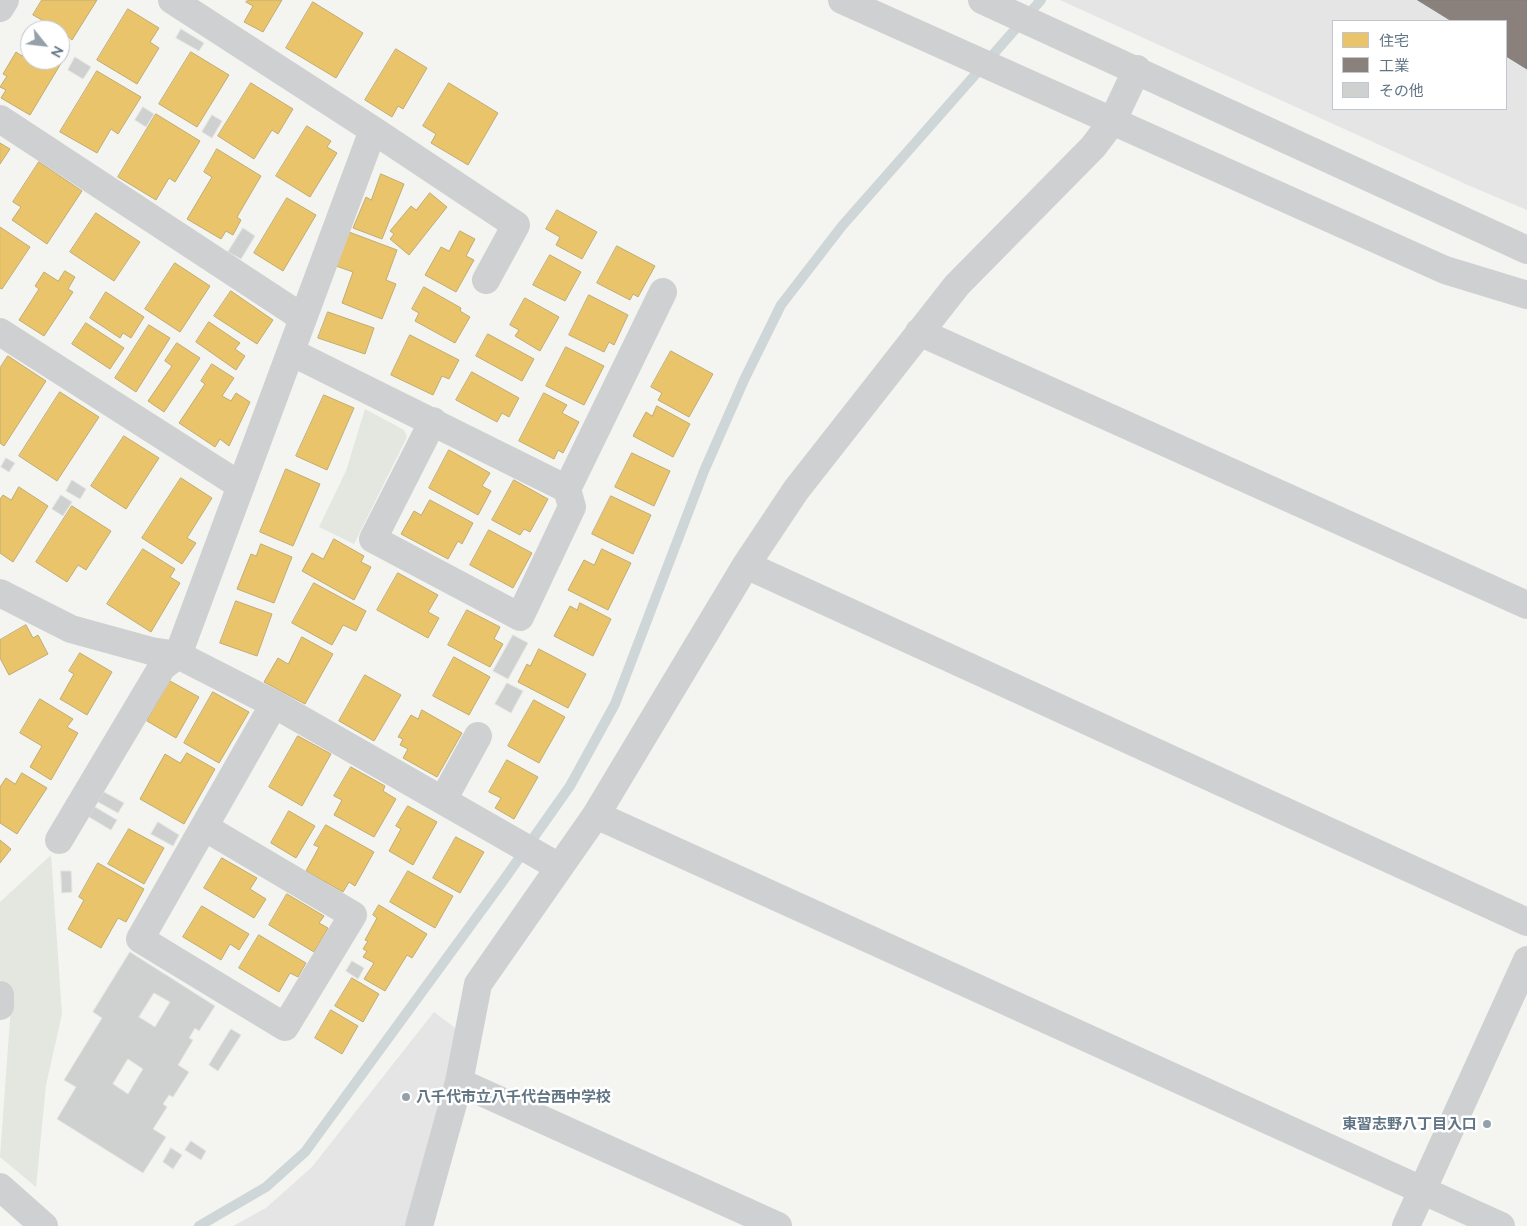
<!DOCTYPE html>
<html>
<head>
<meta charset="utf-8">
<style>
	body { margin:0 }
	#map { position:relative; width:1527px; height:1226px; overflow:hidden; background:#f4f4f1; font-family:Mulish,"Noto Sans JP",sans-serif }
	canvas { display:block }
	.legend { position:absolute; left:1332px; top:20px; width:175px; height:90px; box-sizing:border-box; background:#fff; border:1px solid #c0c7ce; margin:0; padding:6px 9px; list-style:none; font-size:15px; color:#617484 }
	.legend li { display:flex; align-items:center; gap:10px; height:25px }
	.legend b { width:25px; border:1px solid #c0c7ce }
	.north { position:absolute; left:20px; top:20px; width:50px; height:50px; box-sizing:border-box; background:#fff; border:1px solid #c0c7ce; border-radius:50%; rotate:119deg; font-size:14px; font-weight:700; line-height:20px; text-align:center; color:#617484 }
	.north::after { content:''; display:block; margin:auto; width:18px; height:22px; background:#94a1aa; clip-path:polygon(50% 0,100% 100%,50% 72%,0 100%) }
</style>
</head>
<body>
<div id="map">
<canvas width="1527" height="1226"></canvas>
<ul class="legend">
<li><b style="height:14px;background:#e9c46a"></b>住宅</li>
<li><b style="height:14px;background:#8a817c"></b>工業</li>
<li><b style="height:14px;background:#cfd0d0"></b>その他</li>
</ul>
<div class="north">N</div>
</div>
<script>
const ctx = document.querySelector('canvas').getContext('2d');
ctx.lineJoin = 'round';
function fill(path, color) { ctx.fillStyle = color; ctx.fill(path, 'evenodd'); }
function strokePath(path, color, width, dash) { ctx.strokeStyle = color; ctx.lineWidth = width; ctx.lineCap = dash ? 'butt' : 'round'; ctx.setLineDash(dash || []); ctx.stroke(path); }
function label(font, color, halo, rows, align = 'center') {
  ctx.font = font + ' Mulish,"Noto Sans JP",sans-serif'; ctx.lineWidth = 5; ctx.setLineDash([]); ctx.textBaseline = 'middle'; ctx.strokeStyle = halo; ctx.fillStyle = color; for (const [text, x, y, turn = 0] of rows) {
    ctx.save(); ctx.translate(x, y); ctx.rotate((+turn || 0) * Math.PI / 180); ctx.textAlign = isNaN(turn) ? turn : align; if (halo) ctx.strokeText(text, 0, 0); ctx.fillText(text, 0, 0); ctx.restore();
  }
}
fill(new Path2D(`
	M1060 0H1527V210L1470 186ZM1333 21H1506V109H1333Z
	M434 1012 459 1031 406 1226H233L266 1208 312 1167Z`), '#e4e5e4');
fill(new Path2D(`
	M365 409 404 430 407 437 354 544 319 527 346 471Z
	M51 855 62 1014 46 1085 36 1187 0 1157 12 992 0 980V902Z`), '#e3e7df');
const homes = new Path2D(`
	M42 0H97L72 40 60 30 33 15Z
	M248 0H282L263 32 244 22 253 6 246 2Z
	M313 2 363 33 336 78 286 48Z
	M128 9 159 28 150 42 159 48 137 84 97 60Z
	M30 43V60H60V44L69 50 30 115 1 98 6 90 0 87 7 76 3 74 16 52 22 56Z
	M396 49 427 68 403 109 398 106 392 117 365 100Z
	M191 52 229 75 197 127 159 104Z
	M97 71 141 97 118 134 111 129 97 153 60 132Z
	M251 83 293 109 278 134 272 130 254 159 218 136Z
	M449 83 498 113 468 165 431 143 436 134 423 126Z
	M156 114 200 141 175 182 169 178 156 200 118 177Z
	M307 126 331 141 327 147 337 153 310 197 276 176Z
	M0 143 10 149 0 164Z
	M217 149 261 176 237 217 241 220 233 235 226 231 221 239 187 219 212 177 204 172Z
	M39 162 82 191 47 244 12 220 21 207 13 202Z
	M381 174 404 184 382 239 353 228 366 197 371 200Z
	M430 193 447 207 409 255 390 239 394 234 390 231 411 206 416 210Z
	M287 198 316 215 283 271 254 253Z
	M557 210 597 232 582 259 556 245 560 237 546 229Z
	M96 213 140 242 114 281 70 252Z
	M0 227 30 247 2 289 0 288Z
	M460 231 475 239 466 256 474 260 456 292 425 275 441 247 449 251Z
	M349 232 397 250 386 280 396 284 382 319 342 303 353 272 336 266Z
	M617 246 655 266 638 297 633 294 630 300 597 283Z
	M550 255 581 272 565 301 533 285Z
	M175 263 210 286 180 332 145 309Z
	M65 271 75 277 68 289 73 292 44 336 19 320 39 289 35 286 44 272 58 281Z
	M424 287 461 308 460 311 470 317 455 343 415 321 419 313 412 309Z
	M231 291 273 320 257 344 214 316Z
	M106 292 144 317 131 338 123 333 120 338 90 318Z
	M589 295 628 315 614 345 609 342 604 352 569 335Z
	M525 298 559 317 540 351 515 336 519 330 510 325Z
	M328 312 374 328 365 354 318 338Z
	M209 322 240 343 235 349 245 356 236 370 196 342Z
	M86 323 124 348 110 369 72 344Z
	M149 325 170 338 136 392 115 378Z
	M488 334 534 359 522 381 476 356Z
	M410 335 459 360 449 379 442 376 433 395 391 375Z
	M177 343 200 358 164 412 148 401 172 366 165 361Z
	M566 347 604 366 584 405 546 386Z
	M671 351 713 374 689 417 658 400 662 393 651 387Z
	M8 356 46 381 4 446 0 443V368Z
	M212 364 234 378 222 396 231 401 236 393 250 402 229 446 220 439 215 447 179 423 205 384 201 381Z
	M472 372 519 398 509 417 502 413 497 422 456 400Z
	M60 392 99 417 57 481 19 456Z
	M544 393 567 405 562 413 579 422 563 453 558 450 554 459 519 441Z
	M324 395 354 408 327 470 296 456Z
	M657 406 690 424 673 457 633 436 646 412 652 416Z
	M124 436 159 458 126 509 91 486Z
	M449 450 490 473 482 486 491 491 478 515 429 488Z
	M632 453 670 471 654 506 615 487Z
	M286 469 320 484 293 546 260 532Z
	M181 478 212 498 187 538 196 543 182 564 142 538Z
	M514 480 548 499 530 532 524 529 520 535 492 520Z
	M19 487 48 506 13 562 0 553V499L3 495 11 500Z
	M611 496 651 515 633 554 592 534Z
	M430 500 473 523 462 544 458 541 448 559 401 534 414 511 421 515Z
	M72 506 111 531 86 570 78 565 67 582 36 562Z
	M489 530 532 553 513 588 470 565Z
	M334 539 364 556 361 562 371 567 354 600 302 571 312 553 323 559Z
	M261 544 292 557 274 603 237 589 251 554 256 556Z
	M143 549 175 569 170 577 180 583 151 632 107 604Z
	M602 549 631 563 608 610 568 590 584 560 594 565Z
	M398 573 438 595 428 612 439 618 428 638 377 610Z
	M314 583 366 611 356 631 343 625 332 645 292 623Z
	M236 601 272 614 257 656 220 643Z
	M580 603 611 619 593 656 554 636 570 606 577 610Z
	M467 610 500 627 494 639 503 644 490 667 448 645Z
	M26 625 33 638 38 635 48 654 9 675 0 658V640Z
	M302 637 333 654 305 704 264 682 278 658 288 664Z
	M539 649 586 674 568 708 518 682 527 664 530 666Z
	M80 653 112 672 87 715 60 699 74 674 69 671Z
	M454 657 490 677 469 715 433 696Z
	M365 675 401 695 374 741 339 721Z
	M170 681 199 697 176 738 147 721Z
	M213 692 249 712 219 763 184 743Z
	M40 699 73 719 67 727 78 733 51 780 30 767 42 746 20 733Z
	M534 700 565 717 539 763 508 746Z
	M422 710 462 733 437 777 403 758 408 749 400 745 403 739 398 737 411 715 418 719Z
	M298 736 331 754 302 806 269 787Z
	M187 753 215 769 184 824 140 799 165 754 180 763Z
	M507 760 538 777 514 819 495 808 501 798 489 792Z
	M351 767 385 786 383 791 396 799 374 837 334 815 342 800 334 796Z
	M22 773 47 788 17 834 0 823V787L6 778 15 784Z
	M408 806 437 822 413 865 389 851 401 829 396 826Z
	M289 811 315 826 296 858 271 843Z
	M326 825 374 852 355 886 349 882 343 892 306 871 319 847 314 845Z
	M129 829 164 848 144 884 108 864Z
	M456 837 484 852 460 893 433 878Z
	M0 840 11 849 0 863Z
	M222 858 257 878 250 889 266 899 254 918 204 888Z
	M98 863 144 889 126 922 118 918 101 948 68 929 84 900 79 897Z
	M408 871 453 896 435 928 390 902Z
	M287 894 324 916 319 923 328 928 314 952 269 925Z
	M379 905 427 934 412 958 407 955 385 991 364 979 374 963 363 957 367 951 363 949 368 941 365 940 377 918 373 915Z
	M202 906 249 934 239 950 230 944 221 960 183 937Z
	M259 935 306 963 298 977 290 973 279 992 239 968Z
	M352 978 379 994 363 1022 335 1006Z
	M331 1010 358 1026 342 1054 315 1038Z`);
fill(homes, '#e9c46a');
strokePath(homes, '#c0ac72', 1);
const industry = new Path2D(`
	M1418 0H1527V69L1506 56V21H1452Z`);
fill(industry, '#8a817c');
strokePath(industry, '#7e7d7e', 1);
strokePath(new Path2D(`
	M199 1226 266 1187 305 1152 503 881 570 786 615 704 704 471 744 380 781 305 842 226 1041 0`), '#ced6d8', 10);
const building = new Path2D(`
	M181 29 204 43 199 51 176 38Z
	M75 57 91 67 83 79 68 70Z
	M143 107 154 114 146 127 135 120Z
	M212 115 222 121 212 138 202 132Z
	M243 228 255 236 241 259 228 252Z
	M6 458 15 463 9 472 1 467Z
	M72 480 86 489 80 499 66 491Z
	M61 495 72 502 63 516 52 509Z
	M513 635 528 643 508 679 493 671Z
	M507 683 523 691 511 713 495 704Z
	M104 792 124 803 118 813 98 802Z
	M95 807 117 820 111 830 89 817Z
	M158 822 179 835 173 846 151 834Z
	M61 871H71L72 892 62 893Z
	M130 952 215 1006 199 1031 195 1028 189 1038 193 1040 178 1065 189 1072 173 1097 169 1095 163 1104 167 1107 153 1129 166 1137 143 1173 57 1119 76 1087 64 1080 102 1018 93 1012ZM154 993 170 1002 155 1027 139 1017ZM128 1059 143 1069 128 1094 113 1084Z
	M352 961 364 968 358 979 346 971Z
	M231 1029 241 1035 218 1071 209 1065Z
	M191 1141 206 1151 201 1160 185 1150Z
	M171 1148 182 1155 173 1169 163 1162Z`);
fill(building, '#cfd0d0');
strokePath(building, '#e3e3e1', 1);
strokePath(new Path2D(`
	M172 0 373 130 516 225 486 280
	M842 0 1445 270 1527 295
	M982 0 1527 250
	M0 8 5 0
	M0 119 303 318
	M0 332 241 486
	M919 332 1527 605
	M291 352 567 489
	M433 421 373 539 520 617 572 507 567 489 663 292
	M746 565 1527 922
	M0 593 71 629 151 651 178 655 274 704 559 867
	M443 800 478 736
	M596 815 1501 1226
	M204 827 353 915 285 1027 140 939 274 704
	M59 840 162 667 178 655 373 130
	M0 995V1006
	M459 1082 778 1226
	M0 1187 44 1226
	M419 1226 459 1082 478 984 596 815 746 565 796 490 957 285 1093 147 1112 122 1137 69
	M1406 1226 1527 960`), '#cfd0d1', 28);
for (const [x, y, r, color] of [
	[406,1097,5,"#94a1aa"],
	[1487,1124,5,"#94a1aa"]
]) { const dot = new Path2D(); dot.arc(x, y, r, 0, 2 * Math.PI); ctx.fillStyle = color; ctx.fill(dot); strokePath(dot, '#fff', 2); }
label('bold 15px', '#617484', '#fff', [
	["八千代市立八千代台西中学校",416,1097],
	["東習志野八丁目入口",1477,1124,"right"]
], 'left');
</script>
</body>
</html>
